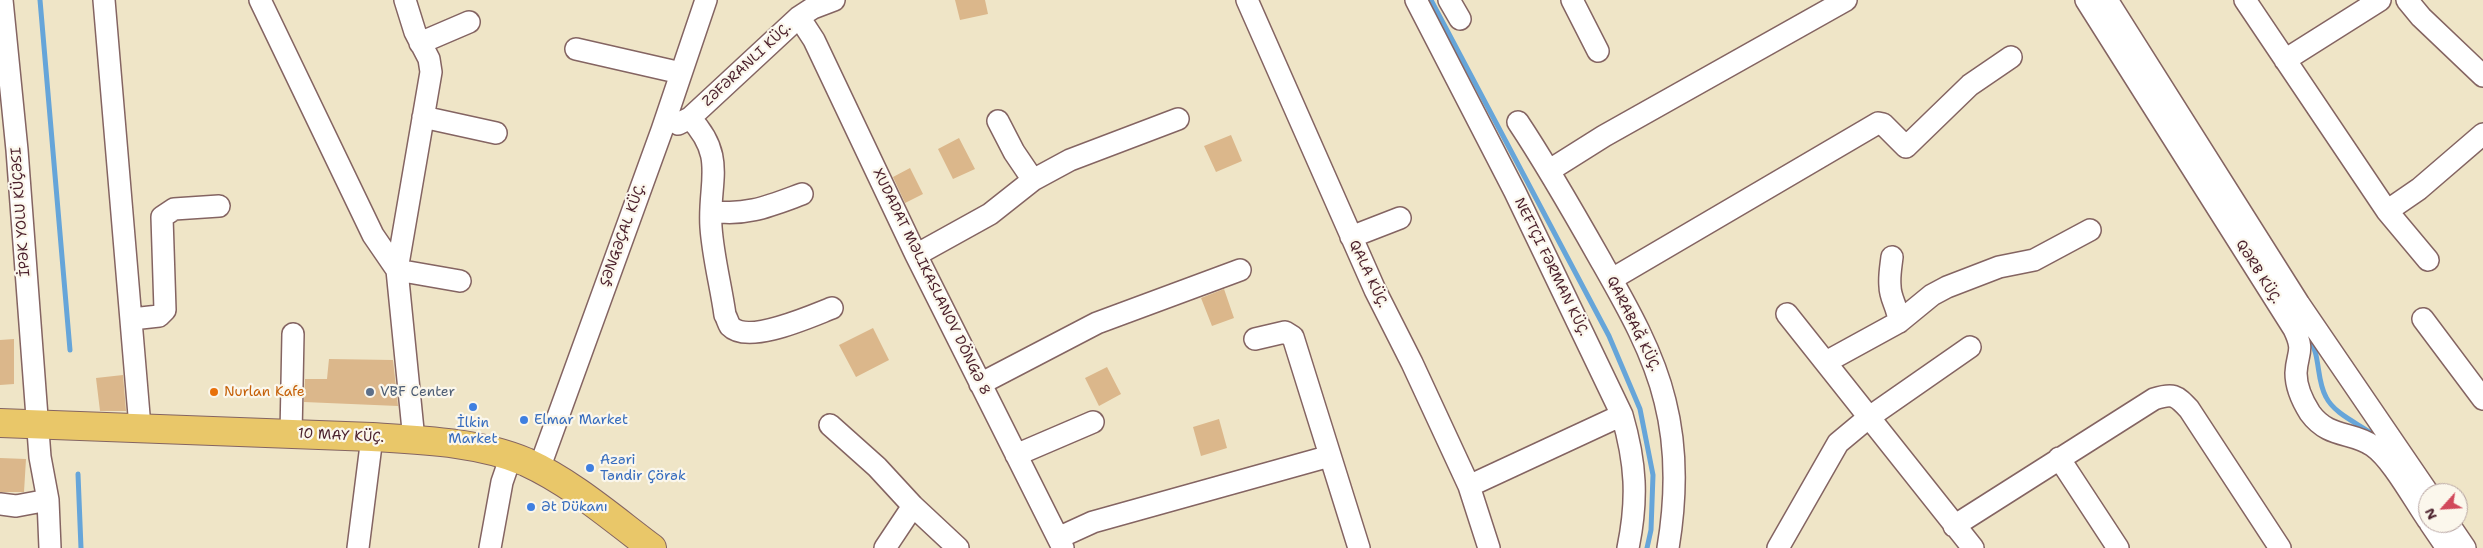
<!DOCTYPE html>
<html>
<head>
<meta charset="utf-8">
<style>
	body { margin:0 }
	#map { position:relative; width:2483px; height:548px; overflow:hidden; background:#efe5c7; font-family:"Shantell Sans",sans-serif }
	canvas { display:block }
	.north { position:absolute; left:2418px; top:483px; width:50px; height:50px; box-sizing:border-box; background:#fbf7ec; border:1px solid #b4a19f; border-radius:50%; rotate:244deg; font-size:14px; font-weight:700; line-height:20px; text-align:center; color:#4a1f2b }
	.north::after { content:''; display:block; margin:auto; width:18px; height:22px; background:#d1495b; clip-path:polygon(50% 0,100% 100%,50% 72%,0 100%) }
</style>
</head>
<body>
<div id="map">
<canvas width="2483" height="548"></canvas>
<div class="north">N</div>
</div>
<script>
const ctx = document.querySelector('canvas').getContext('2d');
ctx.lineJoin = 'round';
function strokePath(path, color, width, dash) { ctx.strokeStyle = color; ctx.lineWidth = width; ctx.lineCap = dash ? 'butt' : 'round'; ctx.setLineDash(dash || []); ctx.stroke(path); }
function fill(path, color) { ctx.fillStyle = color; ctx.fill(path, 'evenodd'); }
function label(font, color, halo, rows, align = 'center') {
  ctx.font = font + ' "Shantell Sans",sans-serif'; ctx.lineWidth = 4.5; ctx.setLineDash([]); ctx.textBaseline = 'middle'; ctx.strokeStyle = halo; ctx.fillStyle = color; for (const [text, x, y, turn = 0] of rows) {
    ctx.save(); ctx.translate(x, y); ctx.rotate((+turn || 0) * Math.PI / 180); ctx.textAlign = isNaN(turn) ? turn : align; if (halo) ctx.strokeText(text, 0, 0); ctx.fillText(text, 0, 0); ctx.restore();
  }
}
strokePath(new Path2D(`
	M40 0 70 350
	M1431 0 1609 336 1640 409 1653 475 1651 530 1647 548
	M2309 337C2321 357 2316 379 2326 397 2335 415 2360 424 2375 436
	M78 474 81 548`), '#66a5d9', 5);
fill(new Path2D(`
	M955 0H985L988 14 960 20Z
	M1231 135 1242 161 1216 172 1204 146Z
	M959 138 975 169 953 179 938 149Z
	M910 168 923 194 905 203 893 177Z
	M1224 289 1234 318 1212 326 1201 298Z
	M873 328 889 360 856 377 839 345Z
	M14 339V384L0 385V340Z
	M329 359 393 360 398 406 304 402 305 379H327Z
	M1107 367 1121 394 1099 406 1085 378Z
	M123 375 126 411H100L96 378Z
	M1219 419 1227 448 1201 456 1193 427Z
	M0 458 26 459 24 492H0Z`), '#dbb78b');
const minor = new Path2D(`
	M2 0 17 150 40 457 48 500 50 548
	M104 0 140 427
	M260 0 373 235 397 270 414 440
	M405 0 415 32 429 59 431 72 397 270 460 281
	M1247 0 1375 290 1412 363 1469 486 1489 548
	M1416 0 1515 192 1622 415C1636 463 1638 499 1628 548
	M1449 0 1460 19
	M1572 0 1598 51
	M2086 0 2294 329C2305 352 2297 352 2296 373 2296 387 2303 402 2310 413 2329 439 2352 431 2373 446 2392 459 2414 500 2428 520
	M2107 0 2299 304 2428 493
	M2245 0 2387 211 2428 260
	M2407 0 2421 17 2483 76
	M799 17 814 40 916 255 1063 548
	M420 43 469 22
	M576 49 681 73
	M2285 60 2380 0
	M423 117 496 133
	M690 118C727 157 708 182 711 227 713 257 721 286 725 315 727 318 728 323 730 326 748 345 811 316 832 308
	M998 121 1014 152 1033 180
	M1518 122C1548 167 1574 213 1600 259 1625 303 1653 351 1665 401 1677 448 1676 500 1668 548
	M678 124 690 118 799 17 813 8 834 0
	M1550 170 1604 136 1846 0
	M712 211C745 217 772 205 802 194
	M2387 211 2419 189 2483 134
	M1351 237 1400 218
	M916 255 990 214 1033 180 1070 160 1178 119
	M1892 257C1891 266 1889 276 1890 286 1890 299 1898 307 1899 322
	M1612 279 1878 123 1883 124 1906 147 1970 85 2011 57
	M1787 314 1973 548
	M132 319 159 316 165 310 162 217 174 209 219 206
	M2423 319 2483 399
	M1255 339 1285 332 1293 337 1359 548
	M1826 362 1899 322 1932 295 1947 287 1999 267 2034 260 2090 230
	M980 384 1097 323 1240 270
	M830 425 877 467 913 506 958 548
	M291 434 293 334
	M1016 455 1093 422
	M2059 458 2118 548
	M539 469 662 130 706 0
	M1469 486 1622 415
	M0 504 16 506 48 500
	M2430 523 2447 548
	M2448 523 2465 548
	M1954 526 2154 399C2173 393 2176 395 2189 409L2280 548
	M1058 538 1093 522 1330 456
	M358 548 372 437
	M490 548 502 482 511 456
	M885 548 913 506
	M1778 548 1838 443 1868 418 1970 347`);
const major = new Path2D(`
	M0 423 372 437C422 440 479 442 526 462 572 483 612 518 652 548`);
strokePath(minor, '#846462', 24);
strokePath(major, '#846462', 30);
strokePath(minor, '#fff', 21);
strokePath(major, '#e9c769', 28);
for (const [x, y, r, color] of [
	[214,392,5,"#e8710a"],
	[370,392,5,"#5c6f8a"],
	[473,407,5,"#3f7fe0"],
	[524,420,5,"#3f7fe0"],
	[590,468,5,"#3f7fe0"],
	[531,507,5,"#3f7fe0"]
]) { const dot = new Path2D(); dot.arc(x, y, r, 0, 2 * Math.PI); ctx.fillStyle = color; ctx.fill(dot); strokePath(dot, '#fbf7ec', 2); }
label('14px', '#4a1f2b', '#fbf7ec', [
	["ZƏFƏRANLI KÜÇ.",747,65,-43],
	["İPƏK YOLU KÜÇƏSI",21,212,-94],
	["ŞƏNGƏÇAL KÜÇ.",623,235,-70],
	["NEFTÇI FƏRMAN KÜÇ.",1551,267,64],
	["QƏRB KÜÇ.",2258,272,58],
	["QALA KÜÇ.",1368,274,65],
	["XUDADAT MƏLIKASLANOV DÖNGƏ 8",931,282,64],
	["QARABAĞ KÜÇ.",1633,324,64],
	["10 MAY KÜÇ.",341,436,3]
]);
label('14px', '#c56008', '#fbf7ec', [
	["Nurlan Kafe",224,392]
], 'left');
label('14px', '#4e5e75', '#fbf7ec', [
	["VBF Center",380,392]
], 'left');
label('14px', '#366cbe', '#fbf7ec', [
	["Elmar Market",534,420],
	["İlkin",473,423,"center"],
	["Market",473,439,"center"],
	["Azəri",600,460],
	["Təndir Çörək",600,476],
	["Ət Dükanı",541,507]
], 'left');
</script>
</body>
</html>
